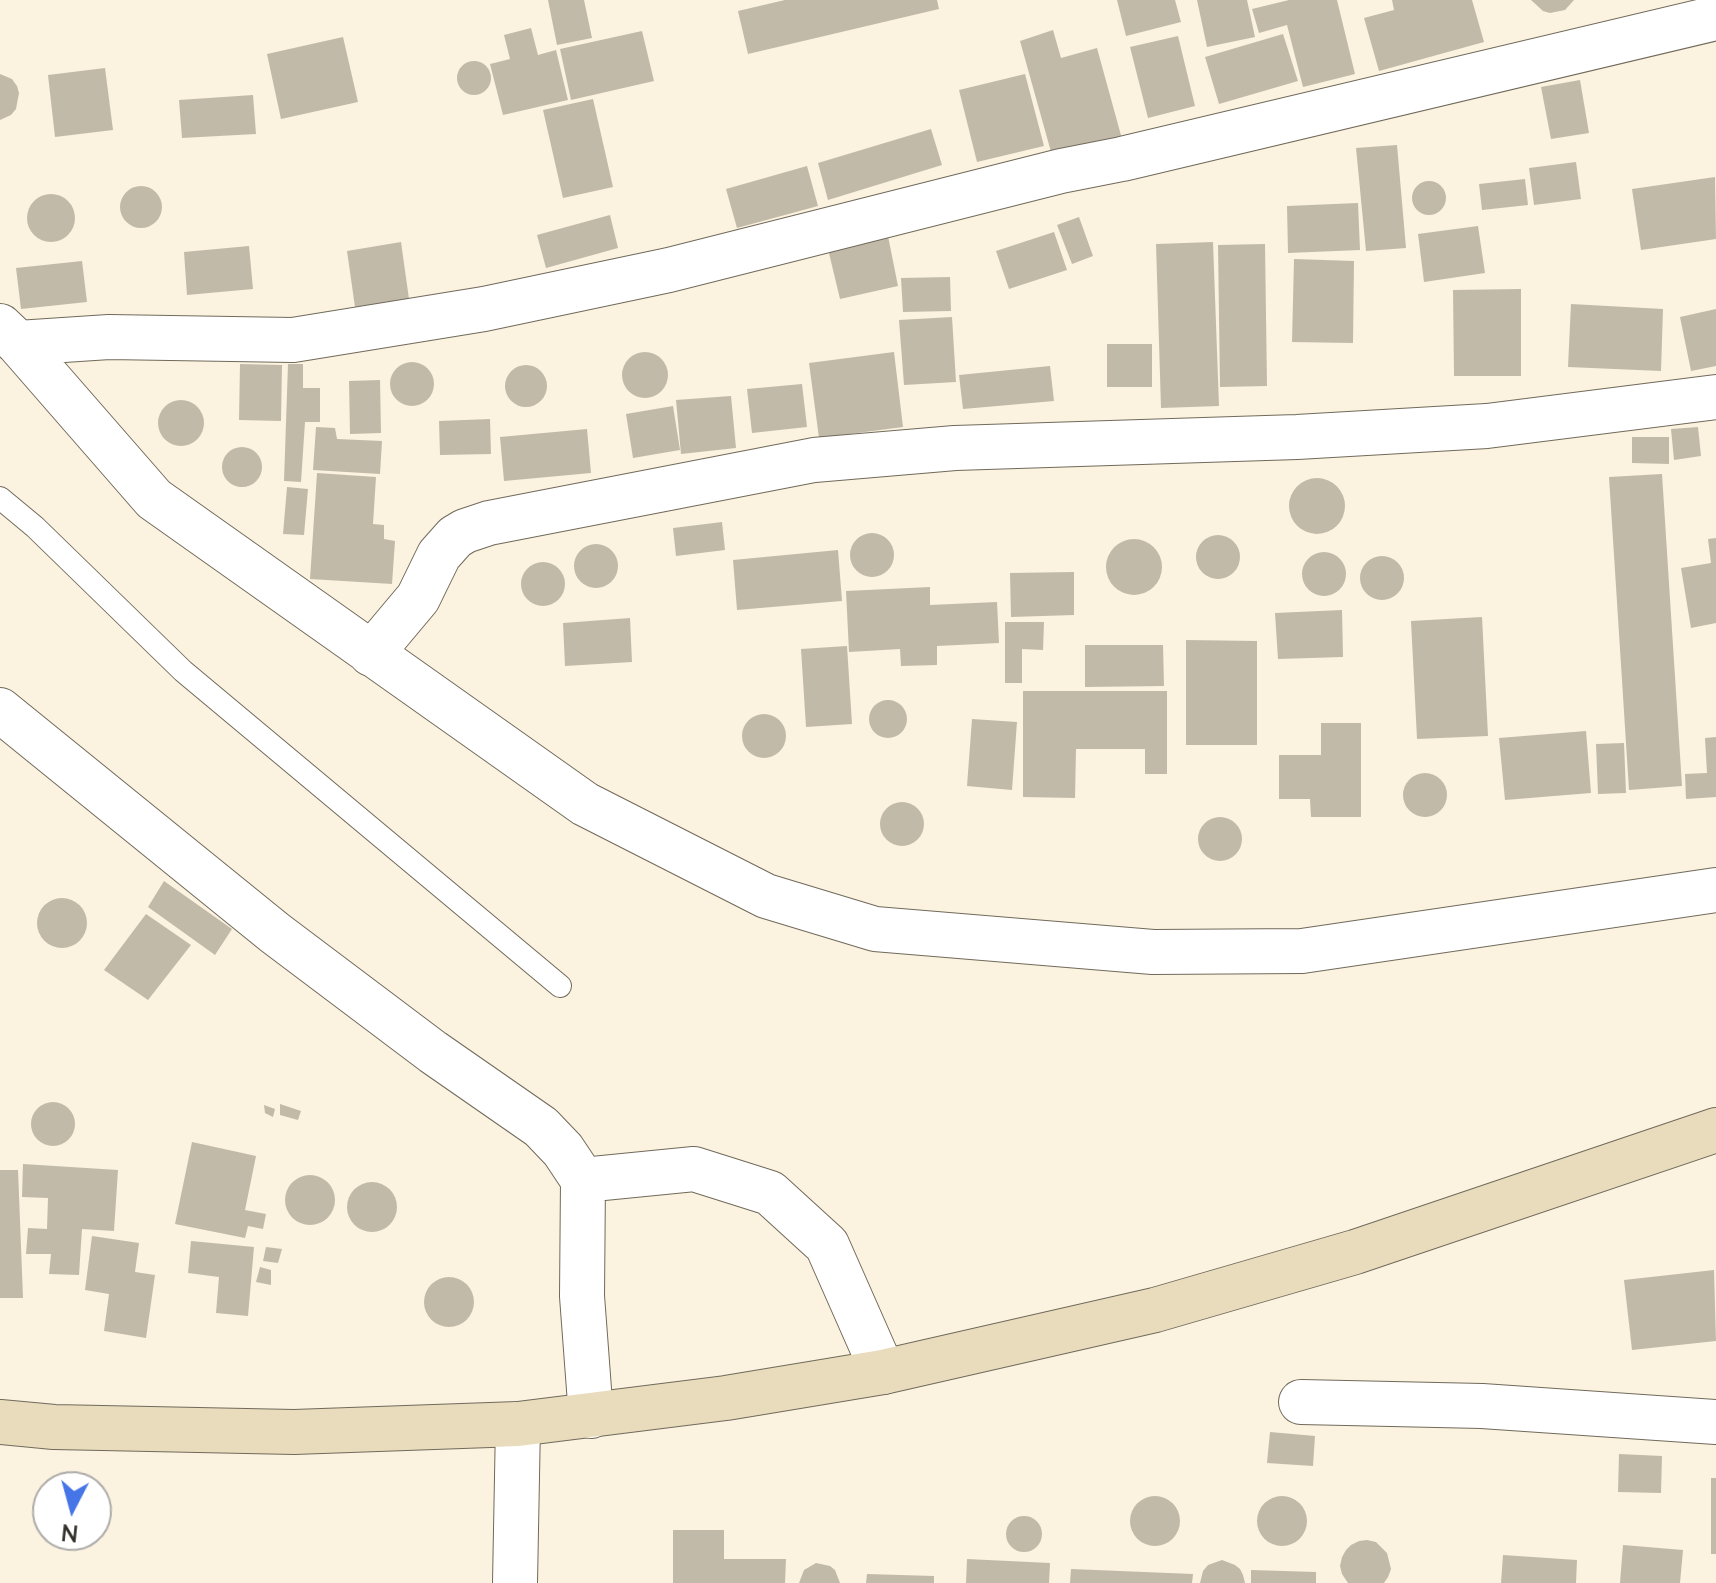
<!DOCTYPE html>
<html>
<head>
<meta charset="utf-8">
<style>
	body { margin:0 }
	#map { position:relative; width:1716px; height:1583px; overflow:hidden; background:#fbf2e0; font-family:Lato,sans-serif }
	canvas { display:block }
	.north { position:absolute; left:32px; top:1471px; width:80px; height:80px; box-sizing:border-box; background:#fff; border:2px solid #adaca9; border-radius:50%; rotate:186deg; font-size:22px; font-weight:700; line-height:32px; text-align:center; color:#322f28 }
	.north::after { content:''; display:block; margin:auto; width:28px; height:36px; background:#4675e7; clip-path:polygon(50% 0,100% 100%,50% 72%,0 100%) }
</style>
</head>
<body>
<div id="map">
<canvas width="1716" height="1583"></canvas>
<div class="north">N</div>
</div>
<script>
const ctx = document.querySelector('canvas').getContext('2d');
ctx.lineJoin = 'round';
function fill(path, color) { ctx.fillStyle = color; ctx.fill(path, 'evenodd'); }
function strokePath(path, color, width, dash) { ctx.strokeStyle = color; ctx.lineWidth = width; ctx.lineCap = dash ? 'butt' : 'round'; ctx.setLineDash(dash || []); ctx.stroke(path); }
fill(new Path2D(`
	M548 0H584L592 38 557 45Z
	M785 0H937L939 9 748 54 738 11Z
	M1117 0H1175L1181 22 1126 36Z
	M1197 0H1247L1255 37 1207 47Z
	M1289 0H1337L1355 74 1303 87 1287 25 1259 33 1252 9Z
	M1392 0H1472L1484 42 1379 71 1364 18 1394 10Z
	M1531 0H1574L1565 10 1550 13 1543 11Z
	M531 28 538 55 556 50 568 100 503 115 490 64 510 59 504 35Z
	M1053 30 1061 58 1097 48 1122 139 1053 159 1020 41Z
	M642 31 654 81 571 100 560 49Z
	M1283 34 1298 81 1219 104 1205 57Z
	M1178 36 1195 106 1148 118 1130 47Z
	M343 37 358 102 281 119 267 54Z
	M457 78a17 17 0 1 1 34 0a17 17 0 1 1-34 0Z
	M105 68 113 130 55 137 48 75Z
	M0 74 12 79 17 86 19 93 16 109 11 115 0 120Z
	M1025 74 1044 146 977 162 959 90Z
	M1580 80 1589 133 1551 139 1541 87Z
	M253 95 256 134 182 138 179 100Z
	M593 99 613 187 563 198 543 110Z
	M931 129 942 165 828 200 818 163Z
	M1397 145 1406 248 1366 251 1356 148Z
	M1576 162 1581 199 1534 205 1529 168Z
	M807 166 818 206 737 228 726 189Z
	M1715 177 1716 239 1641 250 1632 189Z
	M1525 179 1528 205 1482 210 1479 184Z
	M1412 198a17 17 0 1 1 34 0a17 17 0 1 1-34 0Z
	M120 207a21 21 0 1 1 42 0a21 21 0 1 1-42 0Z
	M27 218a24 24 0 1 1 48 0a24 24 0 1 1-48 0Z
	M1358 203 1360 250 1288 253 1287 206Z
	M610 215 618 248 546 268 537 235Z
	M1079 217 1093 256 1072 264 1057 225Z
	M1478 226 1485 273 1424 282 1418 234Z
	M1054 232 1067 270 1009 289 996 251Z
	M888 236 898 286 840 299 828 249Z
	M401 242 409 299 355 307 347 251Z
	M1213 242 1219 406 1161 408 1156 244Z
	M1265 244 1267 386 1220 387 1218 245Z
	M249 246 253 289 187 295 184 252Z
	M1294 259 1354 261 1353 343 1292 342Z
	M82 261 87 302 21 309 16 268Z
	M950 277 951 311 903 312 901 278Z
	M1521 289V376H1454L1453 290Z
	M1571 304 1663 309 1661 371 1568 367Z
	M1716 309V366L1691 371 1680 317Z
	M952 317 956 382 904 385 899 320Z
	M1107 344H1152V387H1107Z
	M894 352 903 427 819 438 809 363Z
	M622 375a23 23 0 1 1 46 0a23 23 0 1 1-46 0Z
	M390 384a22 22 0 1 1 44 0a22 22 0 1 1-44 0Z
	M240 364 282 365 281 421 239 420Z
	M288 364H303V388H320V422H305L301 482 284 481Z
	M505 386a21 21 0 1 1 42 0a21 21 0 1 1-42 0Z
	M1050 366 1054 401 963 409 959 375Z
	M380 380 381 433 350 434 349 381Z
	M802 384 807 427 752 433 747 389Z
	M731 396 736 448 681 454 676 400Z
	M158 423a23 23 0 1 1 46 0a23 23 0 1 1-46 0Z
	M673 406 680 450 633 458 626 414Z
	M490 419 491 454 440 455 439 421Z
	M316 427 335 428 337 439 382 441 380 474 313 470Z
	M1698 427 1701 456 1674 460 1671 429Z
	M587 429 591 473 504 481 500 437Z
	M1632 437H1669V464L1632 463Z
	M222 467a20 20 0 1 1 40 0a20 20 0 1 1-40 0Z
	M317 473 376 477 373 524 384 525V539L395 541 392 584 310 579Z
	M1662 474 1682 786 1629 790 1609 477Z
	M1289 506a28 28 0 1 1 56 0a28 28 0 1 1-56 0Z
	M287 487 308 489 304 535 283 534Z
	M722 522 725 550 676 556 673 528Z
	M850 555a22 22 0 1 1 44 0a22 22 0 1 1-44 0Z
	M1196 557a22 22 0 1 1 44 0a22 22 0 1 1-44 0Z
	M1716 538V623L1691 628 1681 568 1711 563 1708 539Z
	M1106 567a28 28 0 1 1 56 0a28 28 0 1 1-56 0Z
	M574 566a22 22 0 1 1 44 0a22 22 0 1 1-44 0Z
	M838 550 842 601 737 610 733 560Z
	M1302 574a22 22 0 1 1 44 0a22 22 0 1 1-44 0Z
	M1360 578a22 22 0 1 1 44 0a22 22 0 1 1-44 0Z
	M521 584a22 22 0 1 1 44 0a22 22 0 1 1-44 0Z
	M1074 572V615L1011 617 1010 573Z
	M930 587V605L997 602 999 643 937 646V665L901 666 900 649 849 652 846 591Z
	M1342 610 1343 657 1278 659 1275 613Z
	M1482 617 1488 736 1417 739 1411 621Z
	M630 618 632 662 565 666 563 623Z
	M1005 622H1044L1043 650 1022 649V683H1005Z
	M1186 640 1257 641V745H1186Z
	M1085 645H1163L1164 686 1085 687Z
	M847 646 852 724 806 727 801 649Z
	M1023 691H1167V774H1145V749H1076L1075 798 1023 797Z
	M869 719a19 19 0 1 1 38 0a19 19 0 1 1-38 0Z
	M742 736a22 22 0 1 1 44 0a22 22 0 1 1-44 0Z
	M972 719 1017 722 1012 790 967 786Z
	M1321 723H1361V817H1311L1310 799H1279V755H1321Z
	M1586 731 1591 793 1505 800 1499 738Z
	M1716 737V797L1686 799 1685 774 1707 773 1705 738Z
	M1624 743 1626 793 1598 794 1596 744Z
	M1403 795a22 22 0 1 1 44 0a22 22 0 1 1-44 0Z
	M880 824a22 22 0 1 1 44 0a22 22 0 1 1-44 0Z
	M1198 839a22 22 0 1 1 44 0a22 22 0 1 1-44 0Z
	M164 881 232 929 215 955 148 907Z
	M37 923a25 25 0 1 1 50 0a25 25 0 1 1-50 0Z
	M146 914 191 945 148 1000 104 970Z
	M31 1124a22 22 0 1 1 44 0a22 22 0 1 1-44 0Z
	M280 1104 301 1111 298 1120 280 1115Z
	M264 1105 275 1109 273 1117 265 1113Z
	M192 1142 256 1156 245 1210 266 1214 263 1229 248 1226 245 1238 175 1224Z
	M23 1164 118 1170 114 1231 82 1229 79 1275 49 1274 51 1254H26L28 1228 47 1229 48 1198 22 1197Z
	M0 1170H18L23 1298H0Z
	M285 1200a25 25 0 1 1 50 0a25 25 0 1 1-50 0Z
	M347 1207a25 25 0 1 1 50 0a25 25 0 1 1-50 0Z
	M92 1236 139 1243 135 1272 155 1275 146 1338 104 1331 109 1294 85 1290Z
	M191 1241 254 1247 248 1316 216 1313 219 1277 188 1273Z
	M266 1247 282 1249 278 1263 263 1261Z
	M260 1267 271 1270V1285L256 1282Z
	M1714 1270 1716 1341 1632 1350 1624 1280Z
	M424 1302a25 25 0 1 1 50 0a25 25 0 1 1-50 0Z
	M1270 1432 1315 1436 1313 1466 1267 1463Z
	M1619 1454 1662 1456 1661 1493 1618 1492Z
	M1711 1478H1716V1554H1711Z
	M1257 1521a25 25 0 1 1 50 0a25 25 0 1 1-50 0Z
	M1130 1521a25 25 0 1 1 50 0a25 25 0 1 1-50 0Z
	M1006 1534a18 18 0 1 1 36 0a18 18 0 1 1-36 0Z
	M673 1530H724V1559H786L785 1583H673Z
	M1367 1540 1376 1542 1387 1553 1391 1569 1388 1577 1384 1583H1348L1342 1574 1340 1566 1342 1557 1346 1550 1351 1545 1359 1541Z
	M1623 1545 1683 1550 1680 1583H1620Z
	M1503 1555 1577 1560 1576 1583H1501Z
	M967 1559 1050 1563 1049 1583H966Z
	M1222 1560 1235 1565 1240 1569 1243 1575 1245 1583H1200L1203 1571 1208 1565Z
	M816 1563 830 1566 835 1570 840 1583H799L804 1570Z
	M1071 1569 1193 1574 1192 1583H1070Z
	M1251 1570 1316 1572V1583H1251Z
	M867 1574 934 1576V1583H866Z`), '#c2baa9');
const service = new Path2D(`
	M0 498 35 527 183 671 560 986`);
const minor = new Path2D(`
	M0 326 18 343 154 499 585 804 766 896 875 929 1153 952 1302 951 1716 890
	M18 343 109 337 293 340 484 309 669 270 1061 171 1122 159 1716 18
	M371 654 418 598 439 555 455 537 465 531 489 523 814 460 955 448 1297 437 1487 426 1716 397
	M0 710 275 933 433 1052 541 1127 563 1150 583 1180 582 1296 591 1416
	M583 1180 694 1169 770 1193 827 1245 883 1372
	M1301 1402 1482 1406 1716 1422
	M515 1583 518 1424`);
const secondary = new Path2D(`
	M0 1422 54 1427 294 1432 518 1424 726 1398 883 1372 1155 1310 1355 1252 1716 1130`);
strokePath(service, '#716a5b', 24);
strokePath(minor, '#716a5b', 46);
strokePath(secondary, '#716a5b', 46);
strokePath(service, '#fff', 22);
strokePath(minor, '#fff', 44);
strokePath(secondary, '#e8dcbd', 44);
</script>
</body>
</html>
